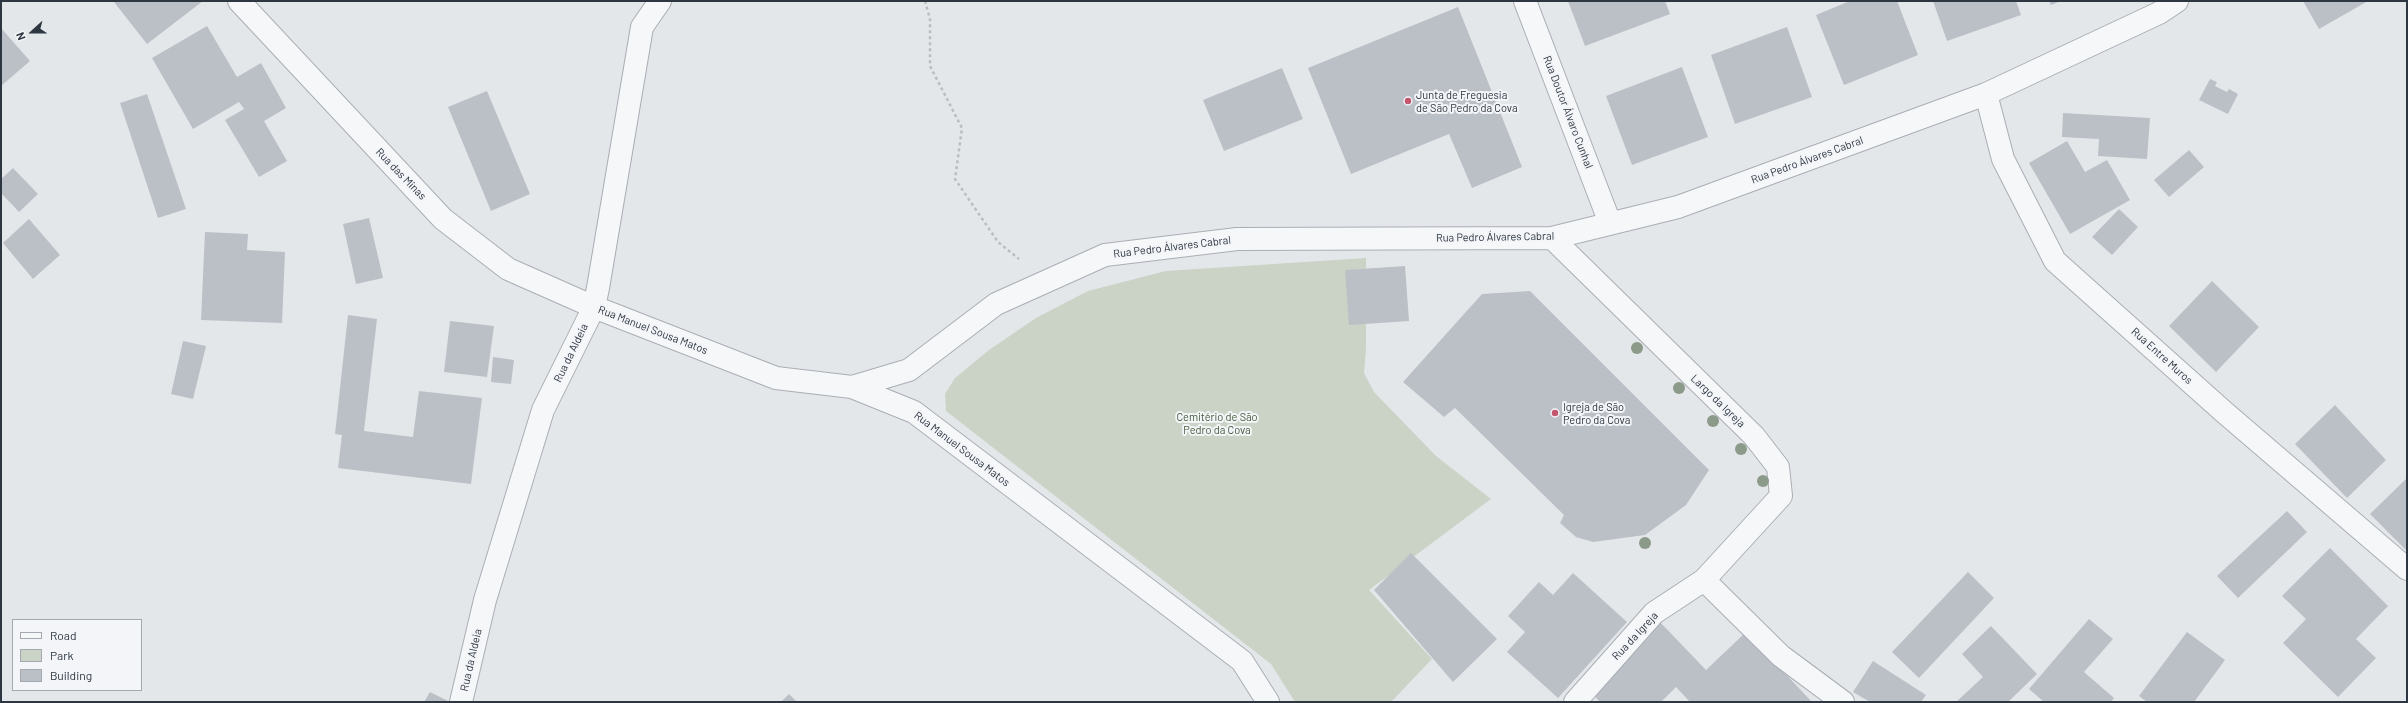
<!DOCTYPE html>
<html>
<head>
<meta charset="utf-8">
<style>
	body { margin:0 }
	#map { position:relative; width:2408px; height:703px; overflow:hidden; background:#e4e7ea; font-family:Barlow,sans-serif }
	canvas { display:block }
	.frame { position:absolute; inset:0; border:2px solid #2d3641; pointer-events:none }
	.legend { position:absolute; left:12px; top:619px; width:130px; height:72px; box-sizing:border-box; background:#f3f5f8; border:1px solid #a4a9af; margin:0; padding:5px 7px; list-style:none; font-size:12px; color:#2d3641 }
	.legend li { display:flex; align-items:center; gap:8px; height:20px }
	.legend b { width:20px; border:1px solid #a4a9af }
	.north { position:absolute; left:12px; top:12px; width:40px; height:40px; -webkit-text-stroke:3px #f3f5f8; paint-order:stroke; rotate:249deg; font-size:11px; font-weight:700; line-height:16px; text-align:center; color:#2d3641 }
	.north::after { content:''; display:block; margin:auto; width:14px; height:18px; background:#2d3641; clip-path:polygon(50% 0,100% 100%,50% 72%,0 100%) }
</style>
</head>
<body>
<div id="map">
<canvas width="2408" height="703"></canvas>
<div class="frame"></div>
<ul class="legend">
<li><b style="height:5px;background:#f6f7f9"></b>Road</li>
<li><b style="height:11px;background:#cad3c6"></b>Park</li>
<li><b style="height:11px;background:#bbc0c7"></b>Building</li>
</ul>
<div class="north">N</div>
</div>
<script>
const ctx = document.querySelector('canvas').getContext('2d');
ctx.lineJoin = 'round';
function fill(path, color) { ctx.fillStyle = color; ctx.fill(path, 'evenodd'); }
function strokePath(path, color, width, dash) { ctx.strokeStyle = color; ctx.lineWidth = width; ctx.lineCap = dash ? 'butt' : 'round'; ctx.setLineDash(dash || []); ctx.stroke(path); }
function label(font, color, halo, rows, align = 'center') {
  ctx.font = font + ' Barlow,sans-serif'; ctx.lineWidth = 4; ctx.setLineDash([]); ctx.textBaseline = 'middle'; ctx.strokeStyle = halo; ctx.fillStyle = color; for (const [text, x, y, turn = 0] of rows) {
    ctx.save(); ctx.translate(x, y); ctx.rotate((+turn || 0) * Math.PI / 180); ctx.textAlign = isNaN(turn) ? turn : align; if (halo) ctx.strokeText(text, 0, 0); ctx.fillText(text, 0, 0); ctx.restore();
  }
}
fill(new Path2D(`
	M1366 258V349L1364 373 1374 392 1436 456 1491 499 1369 590 1432 659 1391 702H1295L1271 664 946 411 945 394 955 378 989 350 1036 318 1088 291 1166 271Z`), '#cad3c6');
fill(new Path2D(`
	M116 1H203L147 44 114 2Z
	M1568 1H1665L1670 14 1585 46Z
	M1850 1H1897L1918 55 1844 85 1816 15Z
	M1933 1H2016L2021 15 1947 41Z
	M2049 1H2061L2051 5Z
	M2303 1H2368L2319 29Z
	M1458 7 1522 167 1472 188 1449 134 1351 174 1308 68Z
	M207 26 237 77 261 63 286 108 264 121 287 161 259 177 225 120 244 109 239 102 193 129 152 58Z
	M1787 27 1812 97 1735 124 1711 55Z
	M1 28 30 61 1 86Z
	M1682 67 1708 137 1632 165 1606 96Z
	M1282 68 1303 119 1224 151 1203 100Z
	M2210 79 2217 82 2215 86 2227 92 2229 89 2238 94 2228 114 2199 100Z
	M487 91 530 194 491 211 448 107Z
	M147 94 186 209 158 218 120 103Z
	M2063 113 2150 118 2147 159 2098 156 2099 139 2062 137Z
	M2067 141 2085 172 2107 160 2130 200 2070 234 2029 163Z
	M2189 150 2204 167 2169 197 2154 180Z
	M13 168 38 194 19 212 1 193V179Z
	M2119 209 2138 227 2112 255 2092 237Z
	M369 218 383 278 356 284 343 224Z
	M29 219 60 255 33 279 3 243Z
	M205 232 248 234 247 250 285 252 282 323 201 320Z
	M1405 266 1409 321 1349 325 1345 270Z
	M2212 281 2259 327 2216 372 2169 326Z
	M1530 291 1709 470 1686 505 1645 535 1593 542 1576 537 1560 523 1564 515 1455 408 1444 417 1403 382 1482 294Z
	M348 315 377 319 364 431 413 437 419 391 482 398 471 484 338 468 342 435 335 434Z
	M450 321 494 326 487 377 444 372Z
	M183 341 206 346 193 399 171 394Z
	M493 357 514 360 511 384 491 382Z
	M2335 405 2386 460 2347 498 2295 444Z
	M2407 478V551L2370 514Z
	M2287 511 2307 532 2238 598 2217 576Z
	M2330 548 2388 606 2356 639 2376 658 2338 697 2283 643 2306 619 2282 596Z
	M1411 553 1497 639 1453 682 1374 590Z
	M1968 572 1994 598 1919 678 1892 652Z
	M1573 573 1627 622 1558 698 1507 652 1525 632 1508 616 1539 582 1553 595Z
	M2089 619 2113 639 2084 672 2114 698 2111 702H2044L2029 689Z
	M1658 620 1706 670 1746 632 1812 702H1690L1676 687 1661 702H1600L1587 688Z
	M1991 626 2037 674 2008 702H1956L1983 677 1962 654Z
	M2187 632 2225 660 2194 702H2147L2139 696Z
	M1873 661 1926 695 1921 702H1870L1853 692Z
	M430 692 450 702H424Z
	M789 694 797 702H781Z`), '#bbc0c7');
const minor = new Path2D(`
	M239 1 443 219 508 269 594 307 776 378 852 387 914 412 1242 661 1268 702
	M1525 1 1610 223
	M1986 94 2003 159 2055 261 2224 412 2407 569
	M1552 238 1754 436 1778 467 1781 496 1704 580 1654 613 1575 702
	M852 387 909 370 996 304 1105 255 1237 239 1552 238 1678 207 1986 94 2159 13 2177 1
	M1704 580 1781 656 1843 702
	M461 702 485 600 543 410 594 307 598 288 642 27 660 1`);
strokePath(minor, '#a9aeb4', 24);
strokePath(new Path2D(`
	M925 1 930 19V66L962 128 955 179 998 242 1019 259`), '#babdc2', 2.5, [3, 3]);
strokePath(minor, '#f6f7f9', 22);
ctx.fillStyle = '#8c9a8a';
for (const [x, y] of [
	[1637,348],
	[1679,388],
	[1713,421],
	[1741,449],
	[1763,481],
	[1645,543]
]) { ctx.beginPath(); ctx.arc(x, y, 6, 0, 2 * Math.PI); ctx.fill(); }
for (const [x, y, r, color] of [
	[1408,101,4,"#c2566e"],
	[1555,413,4,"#c2566e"]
]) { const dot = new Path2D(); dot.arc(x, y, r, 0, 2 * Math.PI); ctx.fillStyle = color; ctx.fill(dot); strokePath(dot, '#f3f5f8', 1.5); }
label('11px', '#2d3641', '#f3f5f8', [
	["Junta de Freguesia",1416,95],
	["de São Pedro da Cova",1416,108],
	["Igreja de São",1563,407],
	["Pedro da Cova",1563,420]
], 'left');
label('11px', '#2d3641', '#f3f5f8', [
	["Rua Doutor Álvaro Cunhal",1568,112,69],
	["Rua Pedro Álvares Cabral",1807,160,-20],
	["Rua das Minas",401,174,46],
	["Rua Pedro Álvares Cabral",1495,237,-1],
	["Rua Pedro Álvares Cabral",1172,247,-7],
	["Rua Manuel Sousa Matos",653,330,21],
	["Rua da Aldeia",571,353,-64],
	["Rua Entre Muros",2162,356,42],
	["Largo da Igreja",1718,401,44],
	["Rua Manuel Sousa Matos",962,449,37],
	["Rua da Igreja",1635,636,-47],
	["Rua da Aldeia",471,660,-77]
]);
label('11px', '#445b3c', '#f3f5f8', [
	["Cemitério de São",1217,417],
	["Pedro da Cova",1217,430]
]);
</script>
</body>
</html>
